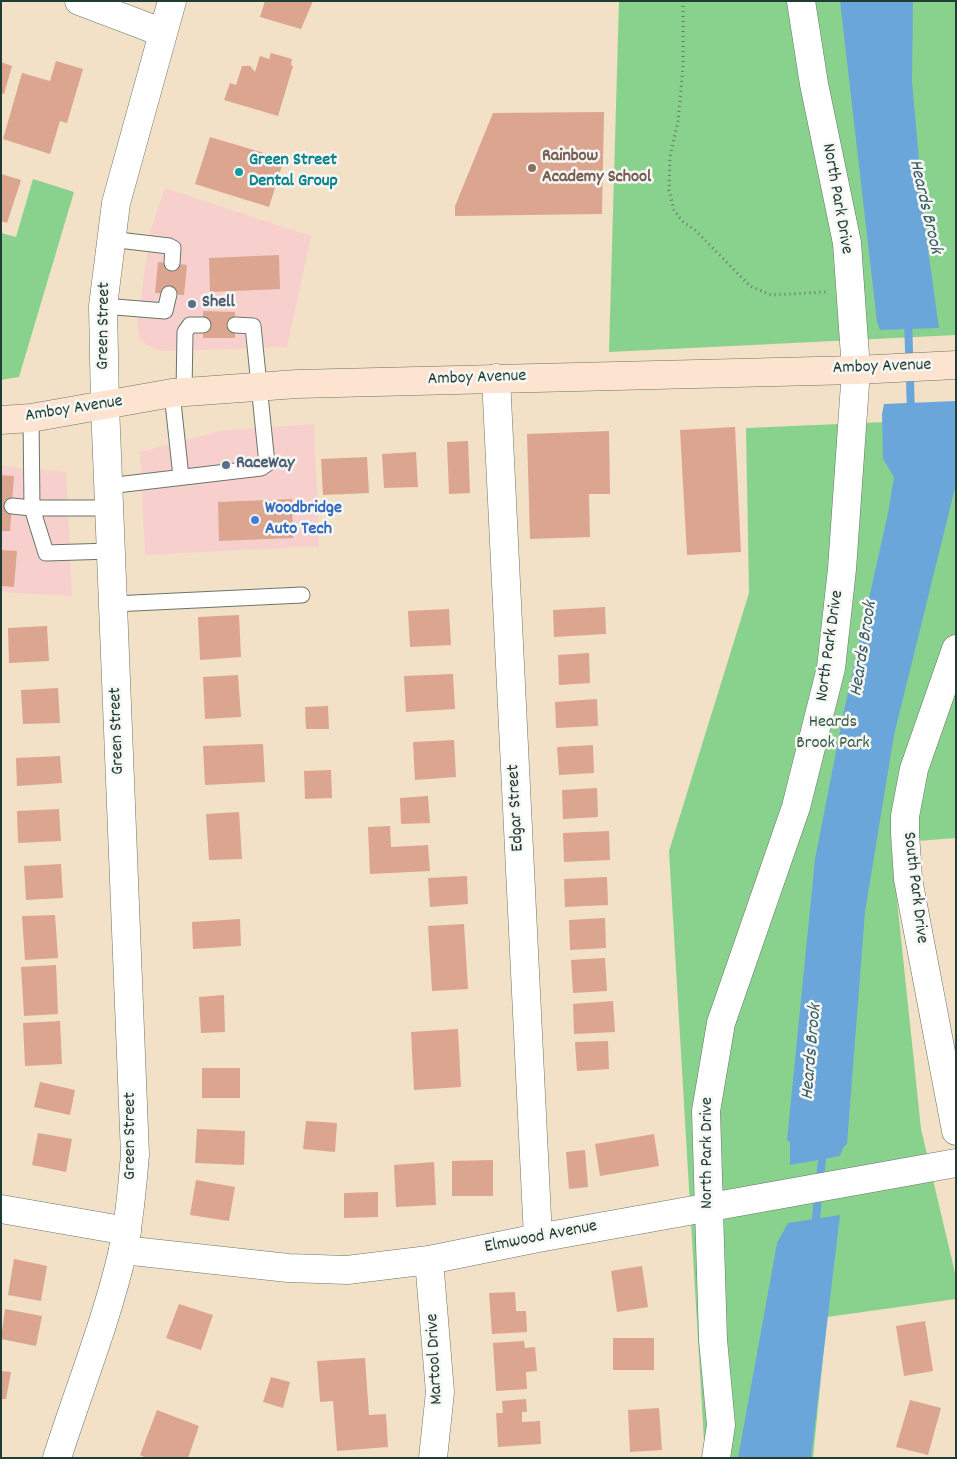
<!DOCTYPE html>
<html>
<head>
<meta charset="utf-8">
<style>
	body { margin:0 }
	#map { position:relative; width:957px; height:1459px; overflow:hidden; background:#f2e1c6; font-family:Dekko,sans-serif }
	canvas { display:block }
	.frame { position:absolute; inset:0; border:2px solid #1f3d34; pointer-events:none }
</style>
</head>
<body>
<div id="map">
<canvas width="957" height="1459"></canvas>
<div class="frame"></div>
</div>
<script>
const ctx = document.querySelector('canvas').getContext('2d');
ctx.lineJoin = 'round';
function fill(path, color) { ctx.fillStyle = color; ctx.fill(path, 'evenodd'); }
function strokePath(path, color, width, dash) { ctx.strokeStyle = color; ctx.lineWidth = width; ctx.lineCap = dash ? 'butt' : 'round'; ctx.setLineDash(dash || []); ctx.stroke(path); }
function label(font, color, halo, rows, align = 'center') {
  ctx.font = font + ' Dekko,sans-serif'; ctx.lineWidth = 5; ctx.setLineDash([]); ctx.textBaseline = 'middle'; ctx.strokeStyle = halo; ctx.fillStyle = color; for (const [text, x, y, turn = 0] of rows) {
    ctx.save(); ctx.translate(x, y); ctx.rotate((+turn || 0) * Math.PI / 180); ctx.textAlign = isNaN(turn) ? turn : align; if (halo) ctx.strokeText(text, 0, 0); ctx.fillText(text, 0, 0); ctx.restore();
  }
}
fill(new Path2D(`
	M165 188 311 236 287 347 160 351 147 345 139 338 137 326 150 232Z
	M314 424 319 546 145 555 140 452 221 431Z
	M1 466 66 472 72 596 1 592Z`), '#f7d0cd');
fill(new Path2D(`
	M619 1H956V335L609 352Z
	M33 179 74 192 19 377 1 380V233L16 237Z
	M956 419V838L891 843 921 1129 956 1277V1299L827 1317 813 1458H705L669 851 749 593 746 428Z`), '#88d28e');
fill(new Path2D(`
	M840 1H913L912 81 925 228 939 328 880 330 877 322Z
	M956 401V484L894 735 865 912 847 1144 843 1148 840 1156 790 1165V1142L787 1140 815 859 845 706 888 513 894 477 883 459 882 414 884 404Z
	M840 1215 811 1458H738L777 1243 788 1223Z`), '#6ba6db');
strokePath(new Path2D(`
	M908 319 911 413
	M815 1228 823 1150`), '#6ba6db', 8);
fill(new Path2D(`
	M265 1H313L301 29 260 17Z
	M271 53 292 59 291 65 293 66 278 116 224 100 230 83 236 85 242 66H250L255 72 260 56 269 59Z
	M56 61 83 69 67 123 60 121 50 154 3 139 22 73 50 81Z
	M1 62 12 66 4 94 1 93Z
	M604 112 602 214 455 216V206L493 113Z
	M210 137 284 159 269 207 195 184Z
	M1 174 21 180 7 223 1 221Z
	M279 255 280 289 210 292 209 258Z
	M158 262 187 265 184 295 155 293Z
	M203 311 235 312V338H203Z
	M735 427 741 552 687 555 680 430Z
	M609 431 610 494H589L590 537 530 539 527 434Z
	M468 441 470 493 449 494 447 442Z
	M416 452 418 487 384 488 382 454Z
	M367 457 369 493 323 495 321 459Z
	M1 475 14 476 10 531H1Z
	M292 499 293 538 219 541 218 502Z
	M1 550 17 551 14 587 1 586Z
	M605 607 606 634 554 637 553 610Z
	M449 609 451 645 410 647 408 611Z
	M239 615 241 657 200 660 198 617Z
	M47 626 49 661 9 663 8 628Z
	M589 653 590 683 559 685 558 655Z
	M453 674 455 709 406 712 404 676Z
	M238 675 241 717 205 719 203 677Z
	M58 688 60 723 23 724 21 690Z
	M597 699 598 726 556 728 555 702Z
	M328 706 329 729H306L305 707Z
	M454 740 456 777 415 780 413 742Z
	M263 744 265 782 205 785 203 746Z
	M593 745 594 773 559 775 557 747Z
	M60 756 62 783 17 786 16 758Z
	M331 770 332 798 305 799 304 771Z
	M597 788 598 817 563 819 562 790Z
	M428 796 430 823 401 824 400 798Z
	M59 809 61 841 18 843 17 811Z
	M239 812 242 859 209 860 206 814Z
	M390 826 391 847 428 845 430 871 370 874 368 827Z
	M609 831 610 860 564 862 563 833Z
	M61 864 63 898 26 900 24 866Z
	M467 876 468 904 430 907 428 878Z
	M607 877 608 905 565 907 564 879Z
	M55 915 58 958 25 960 22 916Z
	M605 918 606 948 570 950 569 920Z
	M240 919 241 946 193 949 192 922Z
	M464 924 468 989 432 991 428 926Z
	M605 958 607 991 573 993 571 960Z
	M56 965 58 1014 24 1016 21 967Z
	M224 995 225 1032 201 1033 199 997Z
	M613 1001 615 1032 574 1034 573 1004Z
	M60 1021 62 1064 25 1066 23 1023Z
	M458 1029 461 1087 414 1090 411 1032Z
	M608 1041 609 1069 577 1071 575 1042Z
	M202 1068H240V1098H202Z
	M40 1082 75 1090 70 1115 34 1107Z
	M306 1121 337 1123 335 1152 303 1149Z
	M197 1129 245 1131 244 1165 195 1163Z
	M38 1133 72 1139 66 1172 32 1165Z
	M654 1134 659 1166 600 1176 595 1144Z
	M585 1150 588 1187 569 1189 566 1152Z
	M493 1160V1196H452V1161Z
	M434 1162 436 1205 396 1207 394 1165Z
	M196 1180 235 1187 229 1221 190 1215Z
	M378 1192V1217L344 1218V1193Z
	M14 1259 47 1266 41 1301 8 1295Z
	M642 1266 648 1307 617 1312 611 1271Z
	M515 1292 516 1311H526L527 1332 492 1334 489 1293Z
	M179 1304 213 1315 201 1350 166 1338Z
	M5 1309 42 1316 36 1346 1 1339Z
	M925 1321 933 1371 904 1376 896 1326Z
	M613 1338H654V1370H613Z
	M524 1341 525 1348 535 1347 537 1371 526 1372 527 1389 496 1391 493 1343Z
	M365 1358 369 1415 386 1414 388 1447 337 1451 333 1401 320 1402 317 1361Z
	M1 1371 11 1372 6 1399H1Z
	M271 1377 290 1382 283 1408 263 1402Z
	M526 1399 527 1412H522V1422L540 1421 541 1444 498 1447 496 1413H503L502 1401Z
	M910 1400 941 1408 928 1455 896 1447Z
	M659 1408 662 1450 630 1452 628 1410Z
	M157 1410 199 1426 188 1458H147L140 1455Z`), '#dca590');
const service = new Path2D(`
	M110 239 169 246 173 248 172 263
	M103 306 165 311 169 294
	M184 392 185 332 190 325H203
	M172 393 181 477
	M108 486 261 468 267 464 253 326 235 325
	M12 506 32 508 31 418
	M109 508H32L46 553 111 551
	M113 604 302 595`);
const minor = new Path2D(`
	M79 1 161 32
	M496 378 538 1238
	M956 649 914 769 905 816V833L908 879 956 1131
	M1 1209 127 1231
	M123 1250 288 1268 347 1270 429 1260 538 1238 956 1163
	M429 1260 440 1392 433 1458
	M716 1458 721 1425 713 1340 706 1111 721 1023 796 807 831 668 842 569 856 370 847 243 814 84 801 1`);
const tertiary = new Path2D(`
	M57 1458C79 1389 107 1320 123 1250 130 1219 132 1186 135 1155L105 405 103 306 116 203 172 1`);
const secondary = new Path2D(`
	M1 420 31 418 172 393 297 384 856 370 956 365`);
strokePath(service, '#697667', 17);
strokePath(minor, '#697667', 29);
strokePath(tertiary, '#697667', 29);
strokePath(secondary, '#697667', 29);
strokePath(new Path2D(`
	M683 1V68L678 121 670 157 669 190 674 210 682 221 695 230 750 286 771 295 826 292`), '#697667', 3, [1, 4]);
strokePath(service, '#fff', 15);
strokePath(minor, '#fff', 28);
strokePath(tertiary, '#fff', 28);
strokePath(secondary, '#fde4d0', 28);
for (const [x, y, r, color] of [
	[532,168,5,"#8d6e63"],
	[239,172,5,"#0f9aa8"],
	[192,304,5,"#5c6f8a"],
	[226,465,5,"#5c6f8a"],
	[255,520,5,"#3f7fe0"]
]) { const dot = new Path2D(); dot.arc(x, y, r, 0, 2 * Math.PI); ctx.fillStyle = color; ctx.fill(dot); strokePath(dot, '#f6f6f2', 2); }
label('bold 18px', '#785e54', '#f6f6f2', [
	["Rainbow",542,158],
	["Academy School",542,179]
], 'left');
label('bold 18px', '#0d838f', '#f6f6f2', [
	["Green Street",249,162],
	["Dental Group",249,183]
], 'left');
label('18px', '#1f3d34', '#f6f6f2', [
	["North Park Drive",836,199,80],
	["Green Street",105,326,-89],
	["Amboy Avenue",882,368,-2],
	["Amboy Avenue",477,379,-2],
	["Amboy Avenue",74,410,-9],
	["North Park Drive",831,646,-82],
	["Green Street",118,731,-92],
	["Edgar Street",517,808,-93],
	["South Park Drive",914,888,83],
	["Green Street",132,1136,-90],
	["North Park Drive",709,1153,-90],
	["Elmwood Avenue",541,1238,-11],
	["Martool Drive",436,1359,-93]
]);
label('bold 18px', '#4e5e75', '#f6f6f2', [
	["Shell",202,304],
	["RaceWay",236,465]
], 'left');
label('bold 18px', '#366cbe', '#f6f6f2', [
	["Woodbridge",265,510],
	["Auto Tech",265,531]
], 'left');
label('18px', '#345b46', '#f6f6f2', [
	["Heards",833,724],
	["Brook Park",833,745]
]);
label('italic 19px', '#365c66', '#f6f6f2', [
	["Heards Brook",924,207,77],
	["Heards Brook",865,649,-81],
	["Heards Brook",813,1052,-85]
]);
</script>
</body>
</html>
